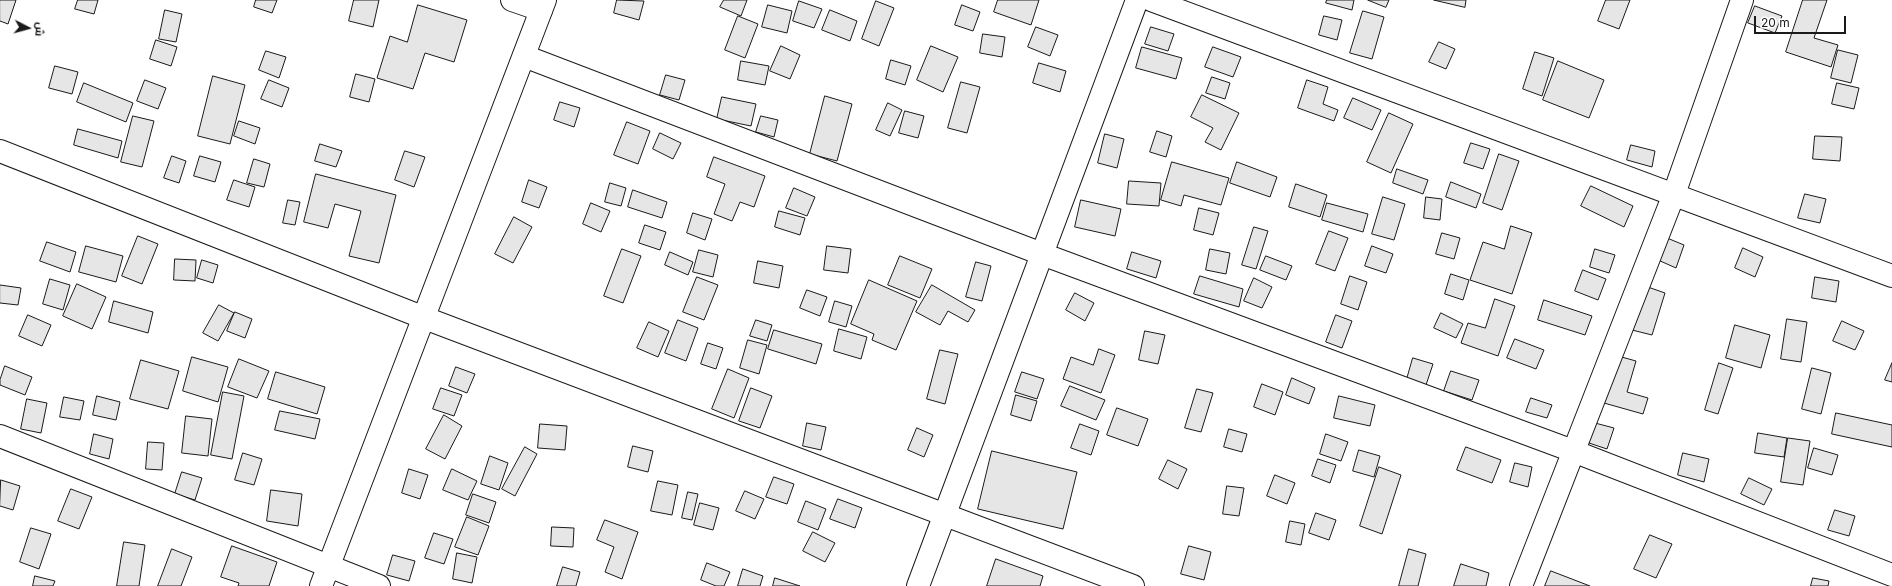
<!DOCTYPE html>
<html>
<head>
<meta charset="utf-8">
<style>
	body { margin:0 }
	#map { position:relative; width:1892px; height:586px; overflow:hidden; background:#fff; font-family:Inter,Cairo,sans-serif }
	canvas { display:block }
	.north { position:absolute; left:8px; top:8px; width:40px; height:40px; -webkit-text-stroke:3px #fff; paint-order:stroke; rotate:96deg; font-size:11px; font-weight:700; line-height:16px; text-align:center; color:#1a1a1a }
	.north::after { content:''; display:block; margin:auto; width:14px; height:18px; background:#1a1a1a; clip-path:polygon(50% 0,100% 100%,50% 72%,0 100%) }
	.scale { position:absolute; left:1754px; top:16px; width:92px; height:18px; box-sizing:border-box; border:2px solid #1a1a1a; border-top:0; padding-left:5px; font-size:12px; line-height:14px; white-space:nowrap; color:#1a1a1a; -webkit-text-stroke:3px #fff; paint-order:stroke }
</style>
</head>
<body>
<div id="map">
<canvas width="1892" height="586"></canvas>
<div class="north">ش</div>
<div class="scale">20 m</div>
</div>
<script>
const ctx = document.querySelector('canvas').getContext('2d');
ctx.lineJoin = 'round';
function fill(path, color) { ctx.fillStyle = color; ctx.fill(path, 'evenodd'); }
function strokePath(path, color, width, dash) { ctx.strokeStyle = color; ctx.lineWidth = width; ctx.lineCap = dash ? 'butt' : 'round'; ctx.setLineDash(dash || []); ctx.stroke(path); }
const building = new Path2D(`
	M0 0H16L8 24 0 21Z
	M78 0H98L94 14 75 9Z
	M256 0H277L272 13 254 7Z
	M354 0H379L373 27 349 21Z
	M617 0 644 1 639 20 614 13Z
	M724 0H747L741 16 720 7Z
	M998 0H1039L1031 25 994 12Z
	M1327 0H1354L1352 10 1326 3Z
	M1368 0H1389L1386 7Z
	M1434 0H1466L1465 7Z
	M1606 0H1630L1619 29 1598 21Z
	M1803 0H1827L1814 38 1838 45 1831 67 1786 52Z
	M799 1 822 9 814 28 793 21Z
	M876 1 894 8 879 46 862 39Z
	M418 5 467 20 454 62 425 53 413 89 377 78 390 36 407 42Z
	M768 5 792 11 787 33 762 27Z
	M962 5 980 12 973 31 955 25Z
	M1755 6 1782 16 1775 33 1748 23Z
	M165 10 182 14 176 42 159 39Z
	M830 10 857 21 850 41 822 30Z
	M1363 11 1384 17 1372 59 1350 53Z
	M738 16 758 24 745 58 725 50Z
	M1324 16 1342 20 1337 40 1319 35Z
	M1036 27 1058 35 1050 56 1028 47Z
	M1151 27 1174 34 1168 51 1145 44Z
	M983 34 1005 37 1002 57 980 53Z
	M156 40 177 47 171 66 150 59Z
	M1439 42 1455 49 1446 69 1429 62Z
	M781 46 800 55 790 79 770 71Z
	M931 46 958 57 943 92 917 80Z
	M1142 47 1182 58 1176 79 1136 68Z
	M1213 47 1241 57 1233 77 1205 67Z
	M1838 50 1858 55 1851 83 1831 78Z
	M266 51 286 57 279 78 259 70Z
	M1535 52 1554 58 1542 96 1523 89Z
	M891 60 911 66 905 85 886 79Z
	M741 61 769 66 765 85 738 80Z
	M1558 61 1604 80 1589 118 1543 100Z
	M1039 63 1066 71 1060 92 1033 83Z
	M55 66 78 72 72 94 49 88Z
	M356 74 375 79 369 102 350 97Z
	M666 75 685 80 679 100 660 95Z
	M213 76 245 85 230 144 198 136Z
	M1212 77 1230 83 1225 99 1206 93Z
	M145 80 166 88 158 109 137 101Z
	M269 80 289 88 282 107 261 99Z
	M1307 80 1328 87 1323 104 1338 110 1334 121 1298 108Z
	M961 82 980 87 967 133 948 128Z
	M84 83 133 103 126 122 77 102Z
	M1837 83 1859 88 1854 109 1832 104Z
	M1202 95 1239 113 1221 150 1205 142 1213 128 1191 117Z
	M825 96 852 104 837 161 810 154Z
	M722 97 756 104 751 126 717 119Z
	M1353 98 1381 110 1372 130 1344 118Z
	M560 102 580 108 574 127 554 120Z
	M888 103 902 110 890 136 876 130Z
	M905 111 924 116 918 138 899 133Z
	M1389 113 1413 124 1391 173 1367 162Z
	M133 116 154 121 142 167 121 162Z
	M761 116 778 120 774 137 756 132Z
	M239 121 260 128 255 144 234 136Z
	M627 122 650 131 638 164 614 155Z
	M78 129 122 141 118 158 74 145Z
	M1157 131 1172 136 1166 157 1150 152Z
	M660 133 681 143 673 159 653 149Z
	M1105 134 1124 139 1117 168 1098 163Z
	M1815 136 1842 137 1840 161 1813 159Z
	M1471 143 1490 149 1483 169 1464 163Z
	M320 144 342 151 336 167 315 161Z
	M1631 145 1655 151 1652 167 1627 160Z
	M405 151 425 157 414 187 395 180Z
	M1499 154 1519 161 1502 210 1483 203Z
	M172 156 186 161 179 183 164 178Z
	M200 156 221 162 215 182 194 176Z
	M714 157 765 176 754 207 740 202 732 221 714 214 725 184 707 177Z
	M254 159 270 164 264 187 247 183Z
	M1172 162 1229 178 1221 205 1184 195 1181 206 1161 200Z
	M1237 162 1277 177 1270 197 1230 183Z
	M1397 169 1428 180 1423 194 1393 183Z
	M316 174 396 195 379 263 349 256 361 211 335 204 328 228 304 222Z
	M234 180 255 187 249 207 227 200Z
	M529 180 547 187 539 208 522 202Z
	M1129 181 1161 183 1159 206 1127 204Z
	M1451 182 1481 194 1476 208 1446 197Z
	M610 183 626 188 621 206 605 202Z
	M1296 184 1327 195 1320 217 1289 207Z
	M1591 186 1633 206 1624 227 1581 206Z
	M794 188 815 197 807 216 786 208Z
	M633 190 667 202 662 218 628 207Z
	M1805 194 1826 199 1820 223 1798 218Z
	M1383 197 1405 204 1394 240 1372 234Z
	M1426 197 1442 199 1440 220 1424 218Z
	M288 200 300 202 295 225 283 223Z
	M1081 200 1121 209 1115 236 1075 227Z
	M591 203 610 211 601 232 583 224Z
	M1327 203 1368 214 1363 232 1322 220Z
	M1199 208 1219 213 1213 235 1194 230Z
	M779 211 805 218 800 235 775 227Z
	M693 213 712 219 705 240 687 233Z
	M514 217 532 227 513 263 495 254Z
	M645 225 666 232 660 250 639 243Z
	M1511 226 1532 233 1512 294 1470 280 1483 242 1504 249Z
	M1254 227 1268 231 1256 269 1242 265Z
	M1329 231 1348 238 1335 271 1316 264Z
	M1442 233 1460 238 1454 259 1436 254Z
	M138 236 158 244 142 284 122 276Z
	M1667 238 1684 245 1676 268 1658 260Z
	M47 242 76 252 70 272 40 261Z
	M86 246 123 256 116 282 79 272Z
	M827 246 851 249 848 273 824 270Z
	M1372 246 1393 254 1386 273 1365 266Z
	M1743 248 1763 257 1755 277 1735 268Z
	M622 249 641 256 623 303 604 296Z
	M1210 249 1230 253 1226 274 1206 270Z
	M1595 249 1615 255 1609 273 1590 267Z
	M699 250 718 255 713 277 693 272Z
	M670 252 693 262 688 275 665 265Z
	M1132 252 1161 261 1156 278 1127 269Z
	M900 256 932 269 920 298 888 285Z
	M1266 256 1292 266 1286 280 1260 270Z
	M175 259 196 260 195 281 174 280Z
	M202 260 218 265 213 283 197 278Z
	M758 261 783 266 779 288 754 283Z
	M976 262 991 266 982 301 966 297Z
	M1583 270 1606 279 1598 300 1575 291Z
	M1451 274 1469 280 1463 300 1445 294Z
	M1200 276 1243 289 1239 307 1194 294Z
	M1350 276 1367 282 1358 310 1341 304Z
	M697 277 718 285 704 320 683 312Z
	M1815 277 1839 281 1836 302 1812 298Z
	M1254 278 1272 287 1262 308 1244 301Z
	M50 279 70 285 63 310 43 304Z
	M869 280 917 301 896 350 872 340 874 334 851 324Z
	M77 284 106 297 92 329 63 316Z
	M0 285 21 288 18 305 0 303Z
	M932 285 975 310 968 322 948 311 940 325 916 312Z
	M1645 286 1665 293 1652 335 1632 330Z
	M807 290 827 297 820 316 800 308Z
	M1075 293 1094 303 1085 321 1066 310Z
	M1495 299 1515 306 1498 356 1461 343 1468 323 1485 328Z
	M1544 300 1592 316 1585 335 1538 320Z
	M114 301 153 312 148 333 109 322Z
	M835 301 852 306 846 327 829 322Z
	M219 305 234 313 218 341 203 333Z
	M235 312 252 319 245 338 227 331Z
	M1441 313 1463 324 1456 338 1434 328Z
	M28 315 51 325 42 346 19 336Z
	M1336 315 1352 321 1342 348 1326 342Z
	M1787 319 1807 322 1801 362 1781 359Z
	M678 320 698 328 686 361 665 353Z
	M756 320 772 325 767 341 750 336Z
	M1842 321 1864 331 1855 350 1833 341Z
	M649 322 669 331 658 357 637 348Z
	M1735 325 1770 335 1761 368 1726 358Z
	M839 329 867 337 861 359 834 351Z
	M774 330 822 344 816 364 768 349Z
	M1145 331 1165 335 1158 364 1139 360Z
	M1515 339 1544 350 1536 369 1507 358Z
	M748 340 767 345 759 374 740 368Z
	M708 343 723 348 716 369 701 364Z
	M1099 349 1115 355 1101 393 1063 379 1071 357 1093 365Z
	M940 350 958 354 945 404 927 399Z
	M1618 356 1636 361 1627 392 1648 398 1643 414 1604 403Z
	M192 357 228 367 218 402 183 391Z
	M1413 358 1433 364 1426 385 1407 379Z
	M239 359 269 371 257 398 228 387Z
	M141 360 179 371 168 409 130 399Z
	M1719 363 1733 368 1718 414 1705 410Z
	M1892 363V382L1885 380Z
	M5 366 32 377 25 395 0 385V380Z
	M456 367 475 374 467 393 449 386Z
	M1812 368 1831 373 1821 414 1802 409Z
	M728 369 749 378 734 418 712 409Z
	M1451 371 1479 380 1472 400 1444 391Z
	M276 372 325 387 317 414 268 399Z
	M1022 372 1044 379 1037 399 1015 392Z
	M1292 378 1315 388 1309 404 1286 395Z
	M1262 384 1283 392 1275 415 1254 407Z
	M1070 386 1105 400 1096 420 1061 406Z
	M441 388 462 395 454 416 433 409Z
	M751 388 772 396 760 428 739 421Z
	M1197 389 1213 393 1201 432 1185 428Z
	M223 392 244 396 232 459 211 455Z
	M1016 395 1037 401 1031 421 1011 415Z
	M97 396 120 402 116 420 93 415Z
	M1339 396 1375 405 1370 426 1334 418Z
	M64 397 84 401 80 420 60 417Z
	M1531 398 1552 405 1547 418 1526 412Z
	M27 399 47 403 41 433 21 429Z
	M1117 408 1148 419 1138 446 1107 435Z
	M280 411 320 419 315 439 275 430Z
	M1836 413 1892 425V447L1832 434Z
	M444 415 462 426 445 459 426 449Z
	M186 416 212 419 208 456 182 453Z
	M807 423 826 427 821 450 803 446Z
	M1595 423 1614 428 1607 449 1589 443Z
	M540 424 567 426 565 450 538 448Z
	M1080 424 1099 431 1091 455 1071 448Z
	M917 428 933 435 924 457 908 450Z
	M1229 429 1247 434 1242 452 1224 447Z
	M1758 433 1787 438 1784 457 1755 453Z
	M94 434 113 439 109 459 90 454Z
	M1326 434 1348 442 1341 461 1320 454Z
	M1788 438 1810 441 1803 485 1781 482Z
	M148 442 164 443 162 470 146 469Z
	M633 446 653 451 648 472 628 467Z
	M525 447 537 454 515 496 502 489Z
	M1466 447 1501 460 1492 483 1457 470Z
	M1814 448 1838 455 1832 475 1808 468Z
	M1359 450 1380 456 1374 477 1353 471Z
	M992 451 1077 472 1063 529 978 509Z
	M243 453 262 459 254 485 235 480Z
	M1683 453 1709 459 1704 482 1678 475Z
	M490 456 508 463 499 490 481 484Z
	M1318 459 1336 465 1330 483 1312 476Z
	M1168 460 1187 469 1178 489 1159 479Z
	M1515 463 1532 467 1528 487 1510 482Z
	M1379 467 1401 475 1382 534 1360 526Z
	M409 469 428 475 420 499 402 493Z
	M452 469 477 481 468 500 443 490Z
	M182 472 202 478 195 500 175 494Z
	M1275 475 1295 483 1287 504 1267 496Z
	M774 477 794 484 787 504 766 497Z
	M1749 478 1772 489 1764 505 1741 494Z
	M1 480 20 486 13 510 0 506Z
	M658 481 678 485 672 515 651 511Z
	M1227 486 1244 488 1239 516 1223 514Z
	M71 489 92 497 79 529 58 521Z
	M271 490 302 494 298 526 267 521Z
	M745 491 764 499 755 519 736 511Z
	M688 492 698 494 692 520 682 518Z
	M473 494 496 502 489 523 466 515Z
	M838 499 862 508 855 528 830 519Z
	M806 501 826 509 818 530 798 522Z
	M700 503 719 508 713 530 694 525Z
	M1835 510 1855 516 1849 536 1828 530Z
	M1316 513 1336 520 1329 540 1309 533Z
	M467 517 489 526 478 555 455 547Z
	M605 520 638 532 622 579 605 572 614 547 597 540Z
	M1290 521 1305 524 1301 545 1286 542Z
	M552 527 574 528 573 547 551 546Z
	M31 528 51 534 39 569 20 562Z
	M813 532 835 543 825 562 803 551Z
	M434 533 453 539 444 564 425 558Z
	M1650 535 1672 544 1656 578 1634 569Z
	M124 542 145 545 139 586H117Z
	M232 546 277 562 269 586H238L239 583 221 577Z
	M1189 546 1211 552 1204 580 1181 574Z
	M172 549 192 557 181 586H158Z
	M1409 549 1426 554 1418 586H1399Z
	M457 553 477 557 472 583 453 579Z
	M393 555 415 561 409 581 387 575Z
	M996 559 1043 576 1040 586H987Z
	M707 563 730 572 724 586H716L701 580Z
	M1461 564 1489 573 1486 586H1454Z
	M563 567 580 572 576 586H557Z
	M743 569 763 576 760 586H738Z
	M1551 571 1590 586H1545Z
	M35 576 55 581 53 586H33Z
	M775 578 800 586H773Z
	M1813 578 1829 581 1828 586H1811Z`);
fill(building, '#e6e6e6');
strokePath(building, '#1a1a1a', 1);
const minor = new Path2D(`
	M512 0 541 10
	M1151 0 1892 276
	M524 56 1042 254 1573 451 1892 575
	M0 151 422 317 1133 586
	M0 436 379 586
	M918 586 1137 0
	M1521 586 1674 194 1742 0`);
const tertiary = new Path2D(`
	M321 586 545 0`);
strokePath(minor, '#1a1a1a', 24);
strokePath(tertiary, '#1a1a1a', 24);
strokePath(minor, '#fff', 22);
strokePath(tertiary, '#fff', 22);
</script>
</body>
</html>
